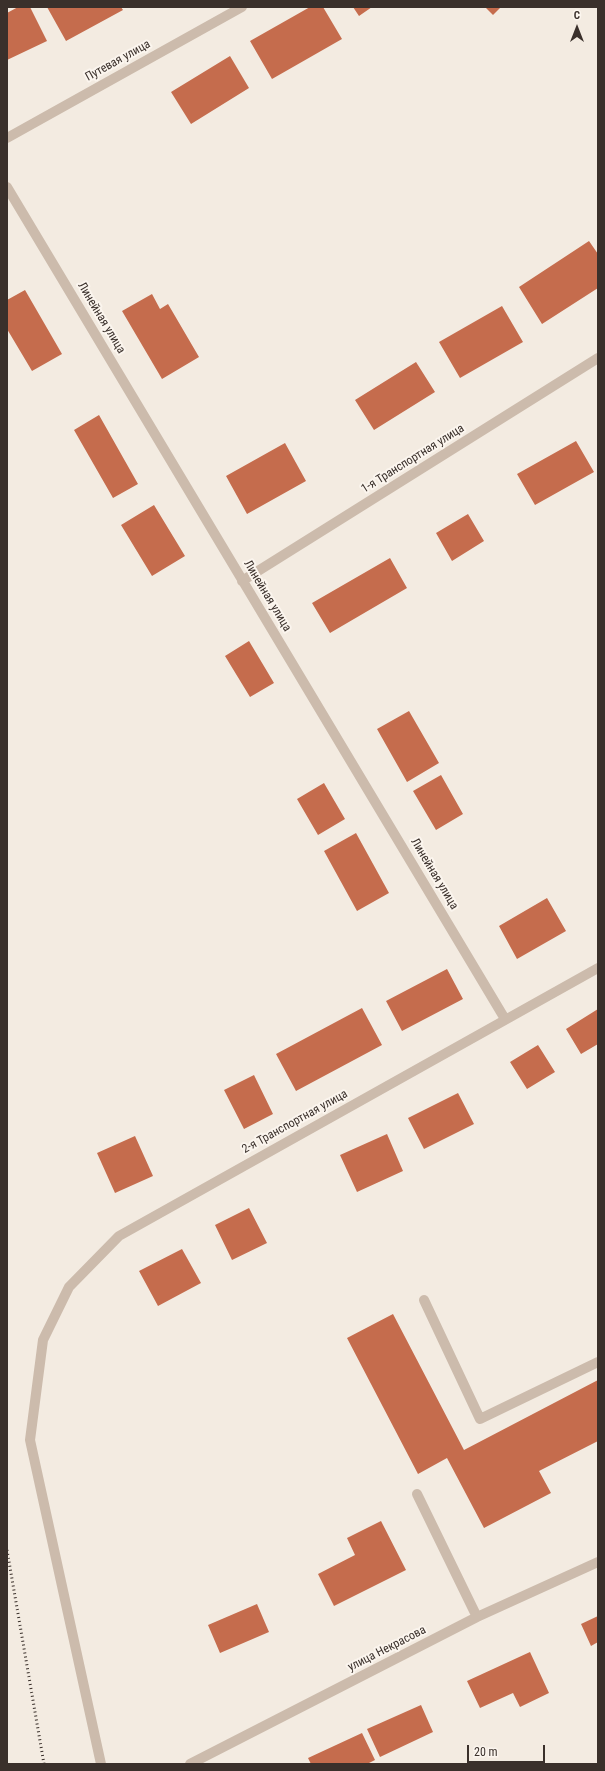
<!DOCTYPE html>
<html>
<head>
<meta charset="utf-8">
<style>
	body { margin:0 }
	#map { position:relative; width:605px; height:1771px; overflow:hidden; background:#f3ebe1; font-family:"Roboto Condensed",sans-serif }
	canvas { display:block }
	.frame { position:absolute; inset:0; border:8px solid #3a302b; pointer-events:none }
	.north { position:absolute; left:557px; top:8px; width:40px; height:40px; -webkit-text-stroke:3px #fbf5ee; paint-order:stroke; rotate:0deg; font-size:11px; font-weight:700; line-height:16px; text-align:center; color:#3a302b }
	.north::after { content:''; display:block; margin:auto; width:14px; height:18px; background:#3a302b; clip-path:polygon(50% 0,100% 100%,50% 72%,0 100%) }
	.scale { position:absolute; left:467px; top:1745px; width:78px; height:18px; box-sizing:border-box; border:2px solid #3a302b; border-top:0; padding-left:5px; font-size:12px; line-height:14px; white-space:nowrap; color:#3a302b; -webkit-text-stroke:3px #fbf5ee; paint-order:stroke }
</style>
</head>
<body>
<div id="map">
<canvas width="605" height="1771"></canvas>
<div class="frame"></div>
<div class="north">С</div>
<div class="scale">20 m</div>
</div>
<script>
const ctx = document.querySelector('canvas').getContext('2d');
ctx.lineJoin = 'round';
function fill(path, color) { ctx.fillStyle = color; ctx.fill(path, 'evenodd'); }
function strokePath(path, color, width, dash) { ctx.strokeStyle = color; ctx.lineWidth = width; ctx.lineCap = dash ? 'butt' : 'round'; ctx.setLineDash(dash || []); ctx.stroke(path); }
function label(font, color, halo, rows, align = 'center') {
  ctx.font = font + ' "Roboto Condensed",sans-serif'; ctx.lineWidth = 4; ctx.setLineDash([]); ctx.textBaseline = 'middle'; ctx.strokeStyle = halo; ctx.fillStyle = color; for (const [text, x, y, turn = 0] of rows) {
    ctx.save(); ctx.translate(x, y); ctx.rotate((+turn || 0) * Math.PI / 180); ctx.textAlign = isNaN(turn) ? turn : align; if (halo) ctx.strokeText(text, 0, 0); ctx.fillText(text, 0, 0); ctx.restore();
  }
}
fill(new Path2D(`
	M18 7H30L47 41 7 60V13Z
	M47 7H121L123 10 66 41Z
	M310 7H323L342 39 272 79 250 41Z
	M353 7H372L359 16Z
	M485 7H501L493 15Z
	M230 56 249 88 191 124 171 92Z
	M589 241 598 254V288L542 324 519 287Z
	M25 290 62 354 32 371 7 329V300Z
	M152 294 160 309 168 304 199 357 162 379 122 311Z
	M502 306 523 342 460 378 439 342Z
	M416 362 435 392 374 430 355 400Z
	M99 415 138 484 113 498 74 430Z
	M576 441 594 472 535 505 517 474Z
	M285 443 306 481 247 514 226 476Z
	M154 505 185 556 152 576 121 525Z
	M468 514 484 541 452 561 436 533Z
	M390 558 407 588 330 633 312 603Z
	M249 641 274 683 250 697 225 656Z
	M409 711 439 763 407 782 377 729Z
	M441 775 463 814 436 830 413 791Z
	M324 783 345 819 318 835 297 799Z
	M356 833 389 893 357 911 324 851Z
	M547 898 566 931 517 959 499 926Z
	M447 969 463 999 402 1031 386 1001Z
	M362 1008 382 1045 296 1091 276 1054Z
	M598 1009V1044L581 1054 566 1029Z
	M538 1045 555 1072 527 1089 510 1062Z
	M254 1075 273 1114 244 1129 224 1090Z
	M458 1093 474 1124 424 1149 408 1118Z
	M387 1134 403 1171 357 1192 340 1155Z
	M135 1136 153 1176 115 1193 97 1153Z
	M249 1208 267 1243 232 1260 215 1225Z
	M182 1249 201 1283 158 1306 139 1271Z
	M393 1314 464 1450 598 1380V1441L539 1471 551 1493 484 1528 447 1458 418 1474 347 1338Z
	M381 1521 406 1570 334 1606 318 1574 355 1555 347 1538Z
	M257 1604 269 1632 220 1653 208 1625Z
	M598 1616V1642L591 1646 581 1624Z
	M530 1652 549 1693 520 1707 513 1693 480 1708 467 1681Z
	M421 1705 433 1732 380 1757 367 1729Z
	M362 1733 375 1760 367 1764H311L308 1758Z`), '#c56c4d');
strokePath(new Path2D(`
	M7 138 242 7
	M7 187 505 1019
	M242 581 598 358
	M424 1300 480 1419 598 1362
	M417 1494 477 1617
	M101 1764 30 1440 43 1340 69 1287 119 1236 598 968
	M190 1764 477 1617 598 1562`), '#ccbbac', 10);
strokePath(new Path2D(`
	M7 1550 44 1764`), '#3a302b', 3, [1, 3]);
label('12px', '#3a302b', '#fbf5ee', [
	["Путевая улица",118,61,-29],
	["Линейная улица",101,318,59],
	["1-я Транспортная улица",413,459,-32],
	["Линейная улица",267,596,59],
	["Линейная улица",434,874,59],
	["2-я Транспортная улица",295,1122,-29],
	["улица Некрасова",387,1649,-27]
]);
</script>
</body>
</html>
